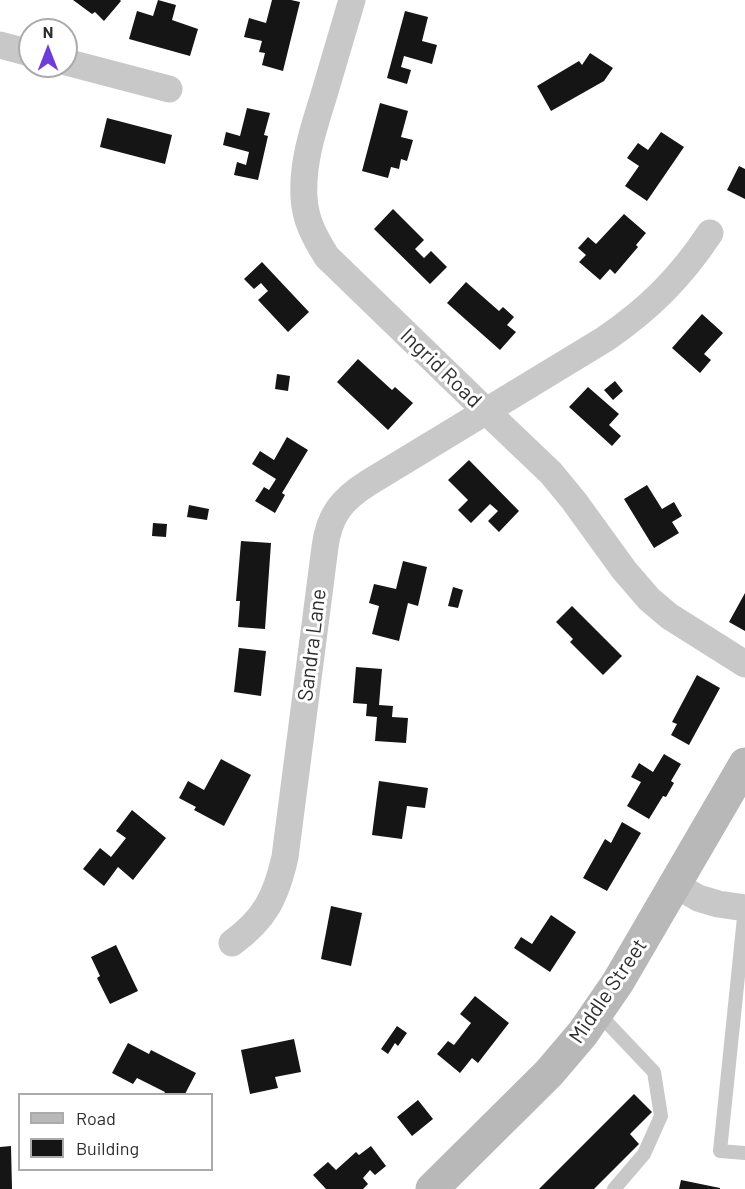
<!DOCTYPE html>
<html>
<head>
<meta charset="utf-8">
<style>
	body { margin:0 }
	#map { position:relative; width:745px; height:1189px; overflow:hidden; background:#fff; font-family:Barlow,sans-serif }
	canvas { display:block }
	.legend { position:absolute; left:18px; top:1093px; width:195px; height:78px; box-sizing:border-box; background:#fff; border:2px solid #ababab; margin:0; padding:8px 10px; list-style:none; font-size:18px; color:#2e2e2e }
	.legend li { display:flex; align-items:center; gap:12px; height:30px }
	.legend b { width:30px; border:2px solid #ababab }
	.north { position:absolute; left:18px; top:18px; width:60px; height:60px; box-sizing:border-box; background:#fff; border:2px solid #ababab; border-radius:50%; rotate:0deg; font-size:16px; font-weight:700; line-height:24px; text-align:center; color:#2e2e2e }
	.north::after { content:''; display:block; margin:auto; width:21px; height:27px; background:#703cd9; clip-path:polygon(50% 0,100% 100%,50% 72%,0 100%) }
</style>
</head>
<body>
<div id="map">
<canvas width="745" height="1189"></canvas>
<ul class="legend">
<li><b style="height:8px;background:#b8b8b8"></b>Road</li>
<li><b style="height:16px;background:#151515"></b>Building</li>
</ul>
<div class="north">N</div>
</div>
<script>
const ctx = document.querySelector('canvas').getContext('2d');
ctx.lineJoin = 'round';
function fill(path, color) { ctx.fillStyle = color; ctx.fill(path, 'evenodd'); }
function strokePath(path, color, width, dash) { ctx.strokeStyle = color; ctx.lineWidth = width; ctx.lineCap = dash ? 'butt' : 'round'; ctx.setLineDash(dash || []); ctx.stroke(path); }
function label(font, color, halo, rows, align = 'center') {
  ctx.font = font + ' Barlow,sans-serif'; ctx.lineWidth = 6; ctx.setLineDash([]); ctx.textBaseline = 'middle'; ctx.strokeStyle = halo; ctx.fillStyle = color; for (const [text, x, y, turn = 0] of rows) {
    ctx.save(); ctx.translate(x, y); ctx.rotate((+turn || 0) * Math.PI / 180); ctx.textAlign = isNaN(turn) ? turn : align; if (halo) ctx.strokeText(text, 0, 0); ctx.fillText(text, 0, 0); ctx.restore();
  }
}
fill(new Path2D(`
	M73 0H120L121 1 104 21 95 12 92 14Z
	M158 0 176 5 172 20 198 29 190 56 129 39 137 11 153 16Z
	M272 0H291L300 2 283 71 262 65 265 53 259 52 262 41 244 37 249 18 266 23Z
	M405 11 428 17 422 41 437 45 432 64 404 56 401 67 411 70 407 84 387 78Z
	M590 53 613 68 604 81 551 111 537 86 579 61 582 65Z
	M380 103 408 111 401 137 413 140 407 161 401 159 399 169 391 167 388 178 362 171Z
	M247 108 270 113 264 135 268 136 258 180 234 175 237 162 246 165 249 152 223 145 226 132 240 136Z
	M107 118 172 135 165 164 100 147Z
	M661 132 684 147 647 201 625 186 639 166 627 158 638 143 648 150Z
	M739 166 745 169V199L727 190Z
	M393 209 424 240 415 249 424 258 431 251 447 267 430 284 374 229Z
	M624 214 646 233 636 245 638 247 615 274 610 269 600 280 579 262 586 255 578 248 588 237 596 244Z
	M262 262 309 312 288 332 258 300 268 291 261 283 254 289 244 279Z
	M466 282 499 311 503 307 514 317 507 325 516 332 500 350 447 303Z
	M702 314 723 333 704 354 711 360 700 373 672 348Z
	M358 359 392 390 395 387 413 403 388 430 337 382Z
	M277 374 290 376 288 391 275 389Z
	M615 381 623 391 613 400 604 390Z
	M588 387 619 414 609 425 621 436 612 446 569 407Z
	M287 437 308 450 282 493 285 495 275 513 255 501 264 487 269 490 276 479 252 464 260 451 274 460Z
	M469 460 519 511 499 532 488 521 498 511 490 504 471 523 458 510 468 500 448 480Z
	M647 485 662 509 674 502 682 516 672 522 679 533 654 548 624 499Z
	M189 505 209 509 207 520 187 517Z
	M153 523 167 524 166 537 152 536Z
	M241 541 271 543 265 629 238 627 240 601H236Z
	M403 561 427 567 418 606 408 603 399 641 372 634 379 606 369 603 374 584 396 589Z
	M453 587 463 590 458 608 448 606Z
	M745 593V631L729 622Z
	M572 606 622 656 603 675 570 642 573 639 556 622Z
	M239 648 266 651 261 696 234 692Z
	M356 667 382 669 379 705 393 706 392 717 408 718 406 743 375 741 377 717 366 716 367 704 353 703Z
	M697 675 720 688 689 745 671 735 677 724 672 722Z
	M664 754 681 764 671 781 674 783 666 797 663 796 649 819 627 806 641 782 631 777 639 763 653 772Z
	M221 759 251 775 224 826 194 810 196 807 179 798 188 781 204 790Z
	M379 781 428 788 425 808 407 806 402 839 372 835Z
	M132 810 166 838 133 880 118 867 104 886 83 869 100 848 111 857 126 838 116 831Z
	M622 822 641 833 607 891 583 878 605 839 611 843Z
	M331 906 362 913 351 966 321 959Z
	M551 915 576 932 550 972 514 948 521 937 532 944Z
	M116 945 138 991 110 1004 97 978 100 976 91 957Z
	M475 996 509 1023 478 1063 472 1058 460 1073 437 1054 448 1041 454 1045 471 1023 460 1014Z
	M397 1026 407 1033 398 1046 395 1043 388 1054 381 1049Z
	M294 1039 301 1072 275 1077 278 1088 250 1094 241 1050Z
	M128 1043 149 1054 151 1050 196 1073 185 1094H164L165 1092 137 1078 133 1084 112 1073Z
	M634 1094 652 1112 630 1134 639 1144 594 1189H539Z
	M418 1100 433 1119 412 1136 397 1117Z
	M11 1146 12 1189H0V1147Z
	M371 1146 386 1166 375 1175 370 1170 363 1178 368 1184 363 1189H326L313 1175 328 1162 336 1170 356 1152 359 1155Z
	M681 1180 720 1188V1189H679Z`), '#151515');
strokePath(new Path2D(`
	M745 908 720 1151 745 1153
	M598 1013 654 1072 661 1116 644 1154 614 1189`), '#c8c8c8', 14);
strokePath(new Path2D(`
	M352 0C342 33 333 65 323 98 313 130 302 163 304 197 305 220 315 238 327 257L486 411 551 473 574 501 624 570 649 599 669 616 745 664
	M0 45 30 53
	M66 62 169 89
	M676 885 698 898 718 904 745 908
	M232 943C265 919 276 897 285 857L325 547C329 516 341 500 368 483L605 339C649 309 681 277 710 233`), '#c8c8c8', 27);
strokePath(new Path2D(`
	M432 1189 549 1073 583 1033 618 982 745 764`), '#b8b8b8', 33);
label('21px', '#2e2e2e', '#fff', [
	["Ingrid Road",441,368,44],
	["Sandra Lane",312,645,-83],
	["Middle Street",608,991,-56]
]);
</script>
</body>
</html>
